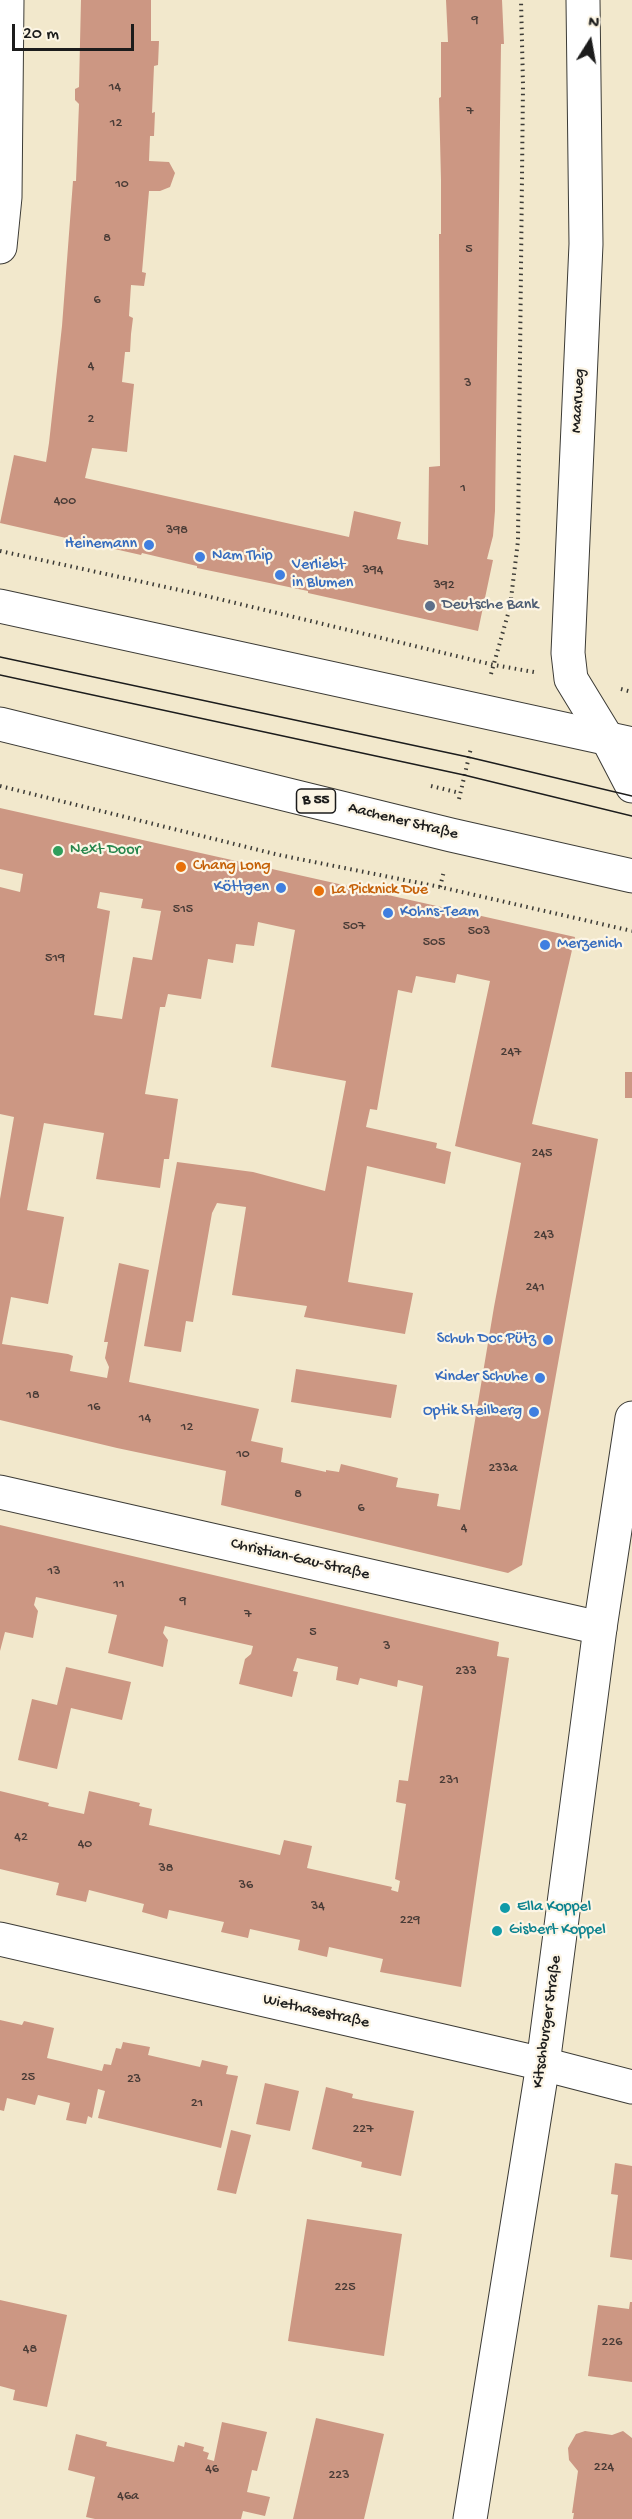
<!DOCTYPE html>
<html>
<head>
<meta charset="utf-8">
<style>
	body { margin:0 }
	#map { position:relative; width:632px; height:2519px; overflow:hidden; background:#f2e8cc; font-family:"Gochi Hand",sans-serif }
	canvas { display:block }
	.north { position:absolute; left:560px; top:12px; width:60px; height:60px; -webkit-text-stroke:4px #fcf5e5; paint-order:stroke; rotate:11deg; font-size:16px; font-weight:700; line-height:24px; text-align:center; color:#1c1c1c }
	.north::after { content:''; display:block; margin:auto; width:21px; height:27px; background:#1c1c1c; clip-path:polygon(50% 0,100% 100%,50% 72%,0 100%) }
	.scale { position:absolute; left:12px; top:24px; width:122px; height:27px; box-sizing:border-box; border:3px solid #1c1c1c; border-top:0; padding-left:8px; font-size:18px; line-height:21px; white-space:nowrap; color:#1c1c1c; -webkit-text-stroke:4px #fcf5e5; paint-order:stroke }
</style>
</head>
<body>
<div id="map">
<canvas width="632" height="2519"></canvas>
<div class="north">N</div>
<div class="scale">20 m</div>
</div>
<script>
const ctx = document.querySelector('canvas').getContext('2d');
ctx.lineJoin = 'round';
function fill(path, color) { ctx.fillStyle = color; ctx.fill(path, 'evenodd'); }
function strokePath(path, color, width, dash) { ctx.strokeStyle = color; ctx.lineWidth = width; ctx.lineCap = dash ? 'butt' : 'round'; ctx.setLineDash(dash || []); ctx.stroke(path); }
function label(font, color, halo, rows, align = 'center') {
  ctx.font = font + ' "Gochi Hand",sans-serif'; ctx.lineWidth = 4.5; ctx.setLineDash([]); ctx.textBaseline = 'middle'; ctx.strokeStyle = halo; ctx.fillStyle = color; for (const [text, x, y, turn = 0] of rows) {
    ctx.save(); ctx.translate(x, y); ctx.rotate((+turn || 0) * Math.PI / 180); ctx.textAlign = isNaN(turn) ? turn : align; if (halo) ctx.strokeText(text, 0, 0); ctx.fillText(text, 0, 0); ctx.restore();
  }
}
fill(new Path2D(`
	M81 0H151V41H159L158 65 154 66 152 113 155 112 154 136H150L149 161 169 162 175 173 170 187 160 191H149L142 272 146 273 144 286 131 285 129 316 133 318 131 334 130 352H125L122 382 134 384 127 452 92 448 85 478 349 537 354 511 401 522 397 539 428 545 429 467 440 466 439 234H441V180L439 98 441 97V42H448L446 0H502L504 44H501L495 511 493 536 487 559 493 560 478 631 308 593V591L197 568V566L142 553 141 555 0 523 14 455 46 462 49 443 62 326 73 181H76L79 104 75 100V89L79 87Z
	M0 808 575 937 532 1124 598 1139 522 1565 508 1573 221 1505 226 1471 117 1448 0 1420V1199L14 1117 0 1114V887L20 892 23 874 0 869ZM100 892 143 899 141 908 161 911 152 960 133 957 122 1019 94 1015 110 911 97 908ZM258 922 295 930 271 1067 346 1081 325 1191 253 1172 177 1162 144 1346 181 1352 186 1321 193 1322 212 1213 217 1203 246 1207 232 1295 307 1306 304 1317 405 1334 413 1293 348 1282 367 1166 445 1184 451 1152 436 1148 437 1143 366 1127 370 1109 377 1110 398 990 412 993 416 976 455 983 457 974 490 981 455 1146 521 1163 494 1307 460 1510 437 1506 439 1494 396 1487 398 1478 341 1464 339 1472 326 1470V1472L281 1462 283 1448 251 1441 259 1409 129 1382 149 1270 119 1263 104 1342H108L105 1358 109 1367 107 1378 70 1371 73 1356 68 1354 2 1344 11 1297 48 1304 64 1217 27 1210 44 1123 104 1133 96 1179 160 1188 164 1159H169L178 1099 145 1094 160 1007H165L168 994 201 999 208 959 233 963 236 944 254 946Z
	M625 1072H632V1098H625Z
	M296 1369 397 1385 391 1418 291 1402Z
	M0 1525 499 1642 497 1656 509 1658 461 1987 380 1972 383 1959 329 1947 327 1957 298 1950 300 1940 250 1929 248 1938 221 1932 224 1922 169 1910 167 1919 142 1912 144 1904 89 1890 86 1902 56 1895 59 1883 0 1869V1791L49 1803 48 1806 84 1814 89 1791 140 1803 139 1806 152 1809 149 1825 280 1855 284 1840 312 1846 307 1868 392 1887 391 1890 398 1892 400 1881 395 1879 406 1804 396 1802 399 1780 408 1781 423 1686 398 1680 397 1687 360 1678 358 1685 336 1680 338 1667 297 1658 293 1671 298 1672 292 1697 239 1684 245 1659 251 1654 253 1646 165 1626 163 1633 168 1640 163 1667 108 1653 117 1615 36 1597 34 1605 38 1611 33 1638 5 1632 0 1651Z
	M66 1667 131 1682 122 1720 71 1708 57 1769 18 1760 32 1699 57 1705Z
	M0 2020 22 2025 24 2021 54 2028 47 2058 102 2071 104 2064 111 2065 116 2048 121 2049 123 2042 150 2047 148 2055 200 2067 202 2060 228 2066 226 2074 238 2076 221 2148 98 2118 105 2091 98 2089 92 2118 88 2116 86 2124 66 2120 70 2103 38 2095 35 2105 7 2098 4 2111 0 2110Z
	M265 2083 299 2091 290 2131 256 2124Z
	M326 2087 353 2094 352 2098 414 2111 401 2176 361 2167 362 2162 312 2149Z
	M231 2130 251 2135 236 2194 217 2190Z
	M615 2163 632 2166V2260L610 2257 618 2195 611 2194Z
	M307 2219 402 2234 384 2356 288 2341Z
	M0 2300 67 2315 47 2407 13 2400 15 2390 0 2386Z
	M630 2302H632V2382L588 2376 598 2305 629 2309Z
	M316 2418 384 2434 364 2519H293Z
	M222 2422 267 2432 257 2471 252 2470 247 2492 270 2497 265 2516 243 2511 241 2519H95L86 2517 95 2477 68 2470 76 2434 107 2442 106 2446 174 2462 178 2445 184 2447 185 2442 204 2447 203 2451 209 2453 207 2459 214 2461Z
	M585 2431 612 2435 623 2431 632 2438V2519H573L574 2513H572L578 2471 569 2460 568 2448 576 2434Z`), '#cc9783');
const minor = new Path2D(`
	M0 247 5 197 7 0
	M0 1492 600 1628
	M0 1939 543 2064 632 2087`);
const tertiary = new Path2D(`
	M470 2519 543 2064 600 1628 632 1418`);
const secondary = new Path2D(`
	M583 0 586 244 568 653 571 679 607 738 632 786`);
const primary = new Path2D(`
	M0 606 632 744
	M0 724 451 835 632 876`);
strokePath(minor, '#3c3b36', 35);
strokePath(tertiary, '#3c3b36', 35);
strokePath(secondary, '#3c3b36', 35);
strokePath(primary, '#3c3b36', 35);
strokePath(new Path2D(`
	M0 551 198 594 494 665 534 672
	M491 674 510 607 518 541 523 85 521 0
	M621 689 632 692
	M0 786 279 855 440 887 632 931
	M431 786 460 793
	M459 799 471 748
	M440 887 444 871`), '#3c3b36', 4, [1.5, 4.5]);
strokePath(minor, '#fff', 33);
strokePath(tertiary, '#fff', 33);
strokePath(secondary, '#fff', 33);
strokePath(primary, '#fff', 33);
strokePath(new Path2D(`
	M0 657 468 757 632 796
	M0 675 464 775 632 816`), '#1c1c1c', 1.5);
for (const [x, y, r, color] of [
	[149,545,6,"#3f7fe0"],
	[200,557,6,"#3f7fe0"],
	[280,575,6,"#3f7fe0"],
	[430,606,6,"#5c6f8a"],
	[58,851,6,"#2e9e5b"],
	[181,867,6,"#e8710a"],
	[281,888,6,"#3f7fe0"],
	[319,891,6,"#e8710a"],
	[388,913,6,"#3f7fe0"],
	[545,945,6,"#3f7fe0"],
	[548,1340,6,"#3f7fe0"],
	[540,1378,6,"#3f7fe0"],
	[534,1412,6,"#3f7fe0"],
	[505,1908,6,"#0f9aa8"],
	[497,1931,6,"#0f9aa8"]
]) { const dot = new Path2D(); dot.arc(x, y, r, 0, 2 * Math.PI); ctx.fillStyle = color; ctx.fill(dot); strokePath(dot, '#fcf5e5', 2); }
label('14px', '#483b36', null, [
	["9",475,21],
	["14",115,88],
	["7",470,112],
	["12",116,124],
	["10",122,185],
	["8",107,239],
	["5",469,250],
	["6",97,301],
	["4",91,367],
	["3",468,384],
	["2",91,420],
	["1",463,489],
	["400",65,502],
	["398",177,531],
	["394",373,571],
	["392",444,586],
	["515",183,910],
	["507",354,927],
	["503",479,932],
	["505",434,943],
	["519",55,959],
	["247",511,1053],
	["245",542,1154],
	["243",544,1236],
	["241",535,1288],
	["18",33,1396],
	["16",94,1408],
	["14",145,1419],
	["12",187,1428],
	["10",243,1455],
	["233a",503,1469],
	["8",298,1495],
	["6",361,1509],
	["4",464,1529],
	["13",54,1572],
	["11",119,1585],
	["9",183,1602],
	["7",248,1615],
	["5",313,1633],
	["3",387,1647],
	["233",466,1672],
	["231",449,1781],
	["42",21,1838],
	["40",85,1845],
	["38",166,1869],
	["36",246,1886],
	["34",318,1907],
	["229",410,1921],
	["25",28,2078],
	["23",134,2080],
	["21",197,2104],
	["227",363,2130],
	["225",345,2288],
	["226",612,2343],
	["48",30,2350],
	["224",604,2468],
	["46",212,2470],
	["223",339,2476],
	["46a",128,2497]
]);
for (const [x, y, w] of [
	[316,801,39]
]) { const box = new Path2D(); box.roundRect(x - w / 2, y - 12, w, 24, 4.5); ctx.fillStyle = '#fcf5e5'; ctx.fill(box); strokePath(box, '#1c1c1c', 1.5); }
label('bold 15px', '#1c1c1c', null, [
	["B 55",316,801]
]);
label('16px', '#1c1c1c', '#fcf5e5', [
	["Maarweg",579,401,-87],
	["Aachener Straße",403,822,14],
	["Christian-Gau-Straße",300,1560,13],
	["Wiethasestraße",316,2012,13],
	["Kitschburger Straße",548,2022,-82]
]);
label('16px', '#366cbe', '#fcf5e5', [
	["Heinemann",137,545],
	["Nam Thip",212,557,"left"],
	["Verliebt",292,566,"left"],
	["in Blumen",292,584,"left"],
	["Köttgen",269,888],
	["Kohns-Team",400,913,"left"],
	["Merzenich",557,945,"left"],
	["Schuh Doc Pütz",536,1340],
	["Kinder Schuhe",528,1378],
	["Optik Steilberg",522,1412]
], 'right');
label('16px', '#4e5e75', '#fcf5e5', [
	["Deutsche Bank",442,606]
], 'left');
label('16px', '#27864d', '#fcf5e5', [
	["Next Door",70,851]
], 'left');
label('16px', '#c56008', '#fcf5e5', [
	["Chang Long",193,867],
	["La Picknick Due",331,891]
], 'left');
label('16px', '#0d838f', '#fcf5e5', [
	["Ella Koppel",517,1908],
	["Gisbert Koppel",509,1931]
], 'left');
</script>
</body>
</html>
